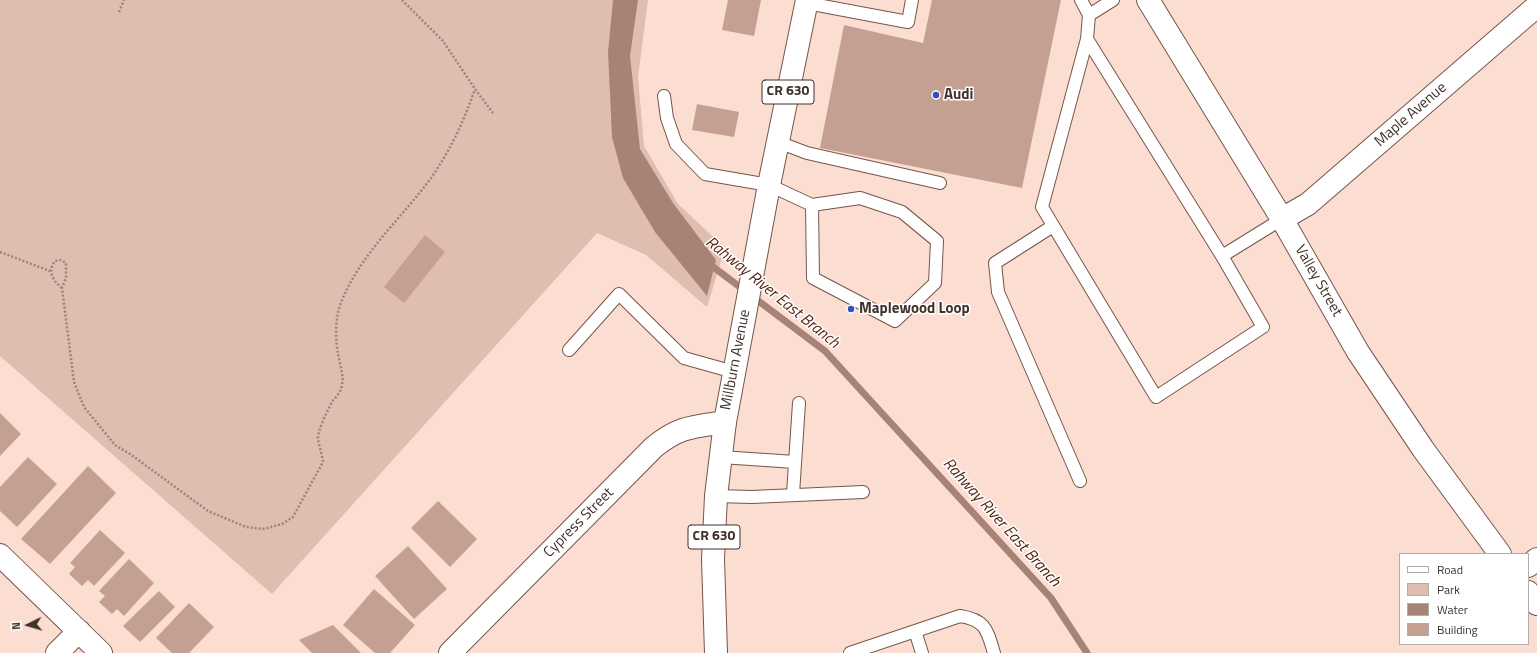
<!DOCTYPE html>
<html>
<head>
<meta charset="utf-8">
<style>
	body { margin:0 }
	#map { position:relative; width:1537px; height:653px; overflow:hidden; background:#fcddd1; font-family:"Titillium Web",sans-serif }
	canvas { display:block }
	.legend { position:absolute; left:1399px; top:553px; width:130px; height:92px; box-sizing:border-box; background:#fff; border:1px solid #b2adaa; margin:0; padding:5px 7px; list-style:none; font-size:12px; color:#3f312b }
	.legend li { display:flex; align-items:center; gap:8px; height:20px }
	.legend b { width:20px; border:1px solid #b2adaa }
	.north { position:absolute; left:8px; top:605px; width:40px; height:40px; -webkit-text-stroke:3px #fff; paint-order:stroke; rotate:265deg; font-size:11px; font-weight:700; line-height:16px; text-align:center; color:#3f312b }
	.north::after { content:''; display:block; margin:auto; width:14px; height:18px; background:#3f312b; clip-path:polygon(50% 0,100% 100%,50% 72%,0 100%) }
</style>
</head>
<body>
<div id="map">
<canvas width="1537" height="653"></canvas>
<ul class="legend">
<li><b style="height:5px;background:#fff"></b>Road</li>
<li><b style="height:11px;background:#dfbdb0"></b>Park</li>
<li><b style="height:11px;background:#a68376"></b>Water</li>
<li><b style="height:11px;background:#c4a092"></b>Building</li>
</ul>
<div class="north">N</div>
</div>
<script>
const ctx = document.querySelector('canvas').getContext('2d');
ctx.lineJoin = 'round';
function fill(path, color) { ctx.fillStyle = color; ctx.fill(path, 'evenodd'); }
function strokePath(path, color, width, dash) { ctx.strokeStyle = color; ctx.lineWidth = width; ctx.lineCap = dash ? 'butt' : 'round'; ctx.setLineDash(dash || []); ctx.stroke(path); }
function label(font, color, halo, rows, align = 'center') {
  ctx.font = font + ' "Titillium Web",sans-serif'; ctx.lineWidth = 3; ctx.setLineDash([]); ctx.textBaseline = 'middle'; ctx.strokeStyle = halo; ctx.fillStyle = color; for (const [text, x, y, turn = 0] of rows) {
    ctx.save(); ctx.translate(x, y); ctx.rotate((+turn || 0) * Math.PI / 180); ctx.textAlign = isNaN(turn) ? turn : align; if (halo) ctx.strokeText(text, 0, 0); ctx.fillText(text, 0, 0); ctx.restore();
  }
}
fill(new Path2D(`
	M0 0H648L638 77 644 146 678 204 725 248 707 307 646 255 597 233 272 594 0 356Z`), '#dfbdb0');
fill(new Path2D(`
	M613 0H638L630 56 640 149 673 203 716 260 707 296 655 232 623 178 612 137 608 52Z`), '#a68376');
strokePath(new Path2D(`
	M708 263 825 351 1051 598 1087 653`), '#a68376', 7);
fill(new Path2D(`
	M728 0H761L754 36 722 30Z
	M932 0H1061L1022 188 820 148 844 25 923 43Z
	M697 104 739 112 734 137 692 130Z
	M425 235 445 252 404 303 384 287Z
	M0 413 21 434 0 456Z
	M28 457 57 484 17 527 0 511V487Z
	M88 466 116 493 50 564 21 539Z
	M438 501 477 539 450 567 411 528Z
	M100 530 125 553 94 586 88 580 82 586 69 574 75 567 70 563Z
	M408 546 447 589 414 619 375 576Z
	M129 559 154 583 124 616 117 609 112 614 99 602 105 596 99 591Z
	M374 589 415 625 390 653H375L343 625Z
	M159 591 175 607 140 642 123 626Z
	M189 603 214 627 189 653H172L156 638Z
	M333 625 361 653H312L299 640Z`), '#c4a092');
const service = new Path2D(`
	M1081 0 1089 15 1087 39 1042 207 1156 397 1263 327 1222 256 1087 39
	M807 3 908 22 912 0
	M1089 15 1113 0
	M664 96 667 118 676 144 705 174 769 185 812 205 860 198 902 212 937 241 935 283 895 321 813 278 812 205
	M778 142 807 153 940 183
	M1053 226 995 263 998 292 1080 481
	M1222 256 1282 219
	M569 350 619 294 684 358 734 372
	M721 457 795 462
	M793 494 799 403
	M716 496 752 497 863 492
	M915 631 922 653
	M850 653 960 616C986 620 987 630 994 653`);
const minor = new Path2D(`
	M1282 219 1308 204 1537 6
	M0 555 101 653
	M1528 566 1537 559
	M57 653 79 631
	M450 653 654 447C680 426 693 427 725 422`);
const secondary = new Path2D(`
	M1148 0 1282 219 1358 352 1423 449 1500 554
	M1528 592 1537 604`);
const primary = new Path2D(`
	M716 653 713 559 716 496 725 422 769 185 807 0`);
strokePath(service, '#76564a', 14);
strokePath(minor, '#76564a', 24);
strokePath(secondary, '#76564a', 24);
strokePath(primary, '#76564a', 24);
strokePath(new Path2D(`
	M402 0 443 41 475 89 493 113
	M119 12 124 0
	M0 252 50 271
	M62 288C53 281 47 271 55 261L61 260 66 263V278L62 288 74 382 84 407 115 445 130 454 208 511 246 527 264 529 282 524 293 517 323 462C322 454 319 446 318 438 318 429 328 410 332 402 335 398 339 394 341 389 345 378 340 365 338 354 335 337 335 316 342 300 363 251 400 220 431 178 450 151 464 121 475 89`), '#9a847b', 2.5, [2, 2]);
strokePath(service, '#fff', 12);
strokePath(minor, '#fff', 22);
strokePath(secondary, '#fff', 22);
strokePath(primary, '#fff', 22);
for (const [x, y, r, color] of [
	[936,95,4,"#354dbe"],
	[851,309,4,"#354dbe"]
]) { const dot = new Path2D(); dot.arc(x, y, r, 0, 2 * Math.PI); ctx.fillStyle = color; ctx.fill(dot); strokePath(dot, '#fff', 1.5); }
for (const [x, y, w] of [
	[788,92,52],
	[714,537,52]
]) { const box = new Path2D(); box.roundRect(x - w / 2, y - 12, w, 24, 3); ctx.fillStyle = '#fff'; ctx.fill(box); strokePath(box, '#3f312b', 1); }
label('bold 14px', '#3f312b', null, [
	["CR 630",788,92],
	["CR 630",714,537]
]);
label('bold 15px', '#3f312b', '#fff', [
	["Audi",944,95],
	["Maplewood Loop",859,309]
], 'left');
label('15px', '#3f312b', '#fff', [
	["Maple Avenue",1411,115,-41],
	["Valley Street",1318,281,60],
	["Millburn Avenue",736,360,-79],
	["Cypress Street",579,523,-45]
]);
label('italic 16px', '#4f1f0b', '#fff', [
	["Rahway River East Branch",772,293,39],
	["Rahway River East Branch",1001,523,48]
]);
</script>
</body>
</html>
